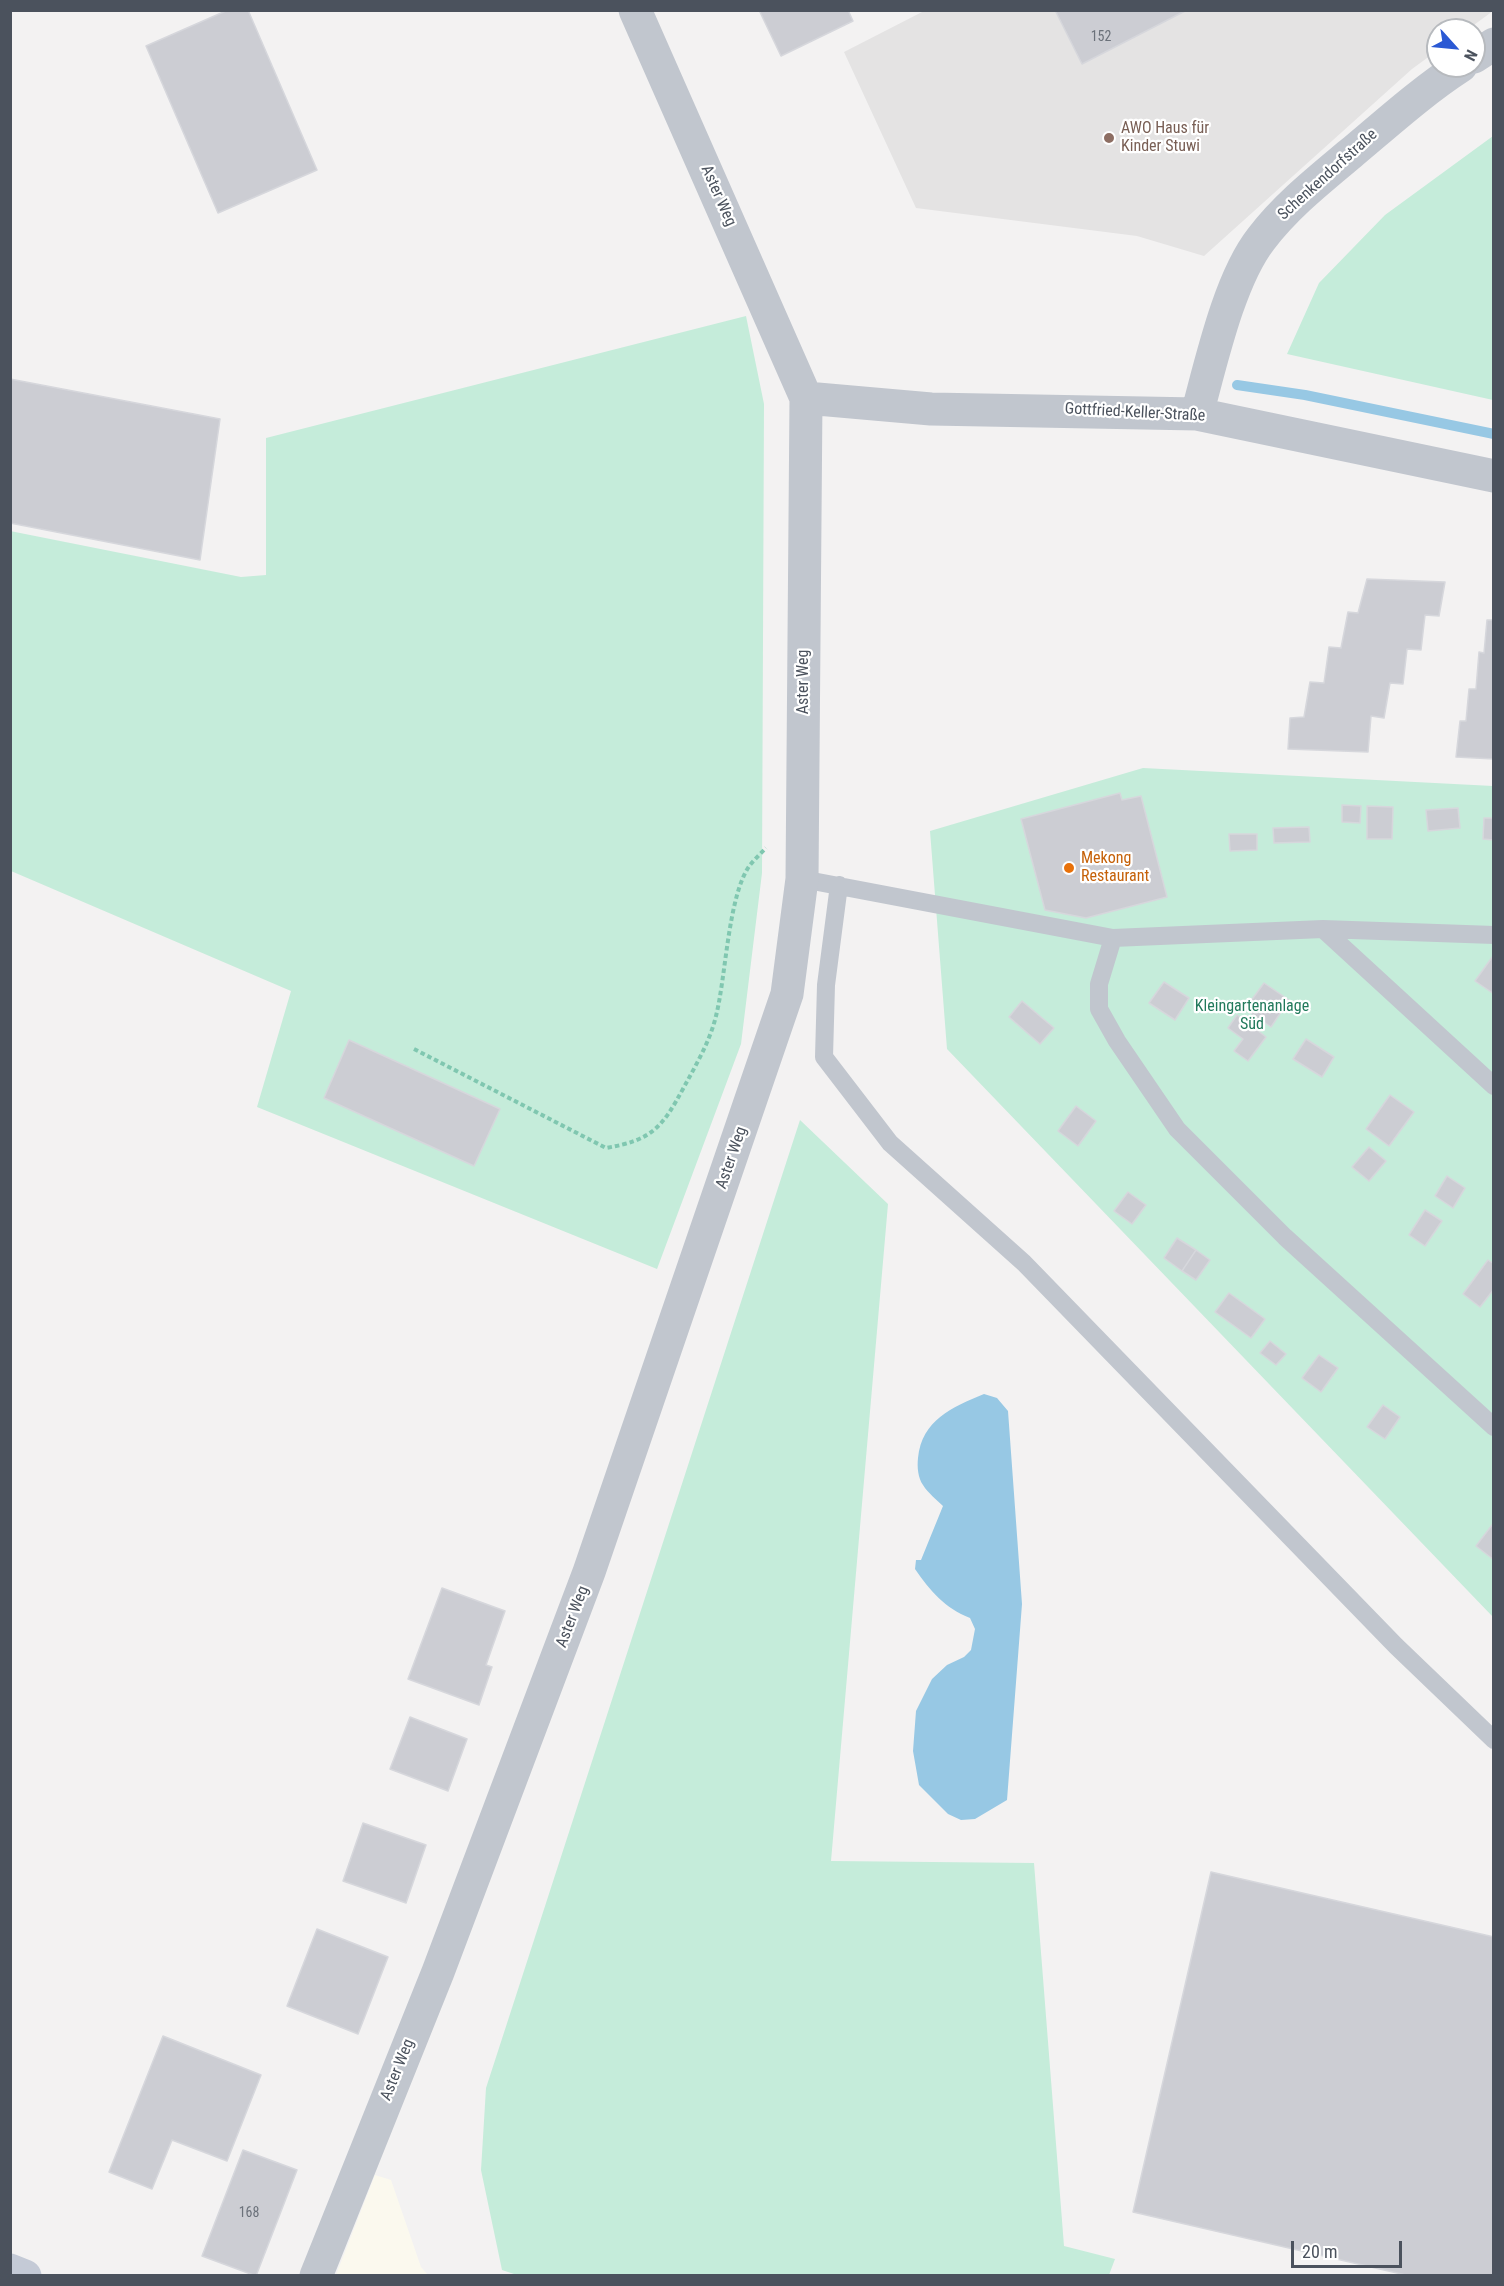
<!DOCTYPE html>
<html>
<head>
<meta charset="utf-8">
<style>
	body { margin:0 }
	#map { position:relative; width:1504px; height:2286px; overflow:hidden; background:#f3f2f2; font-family:"Roboto Condensed",sans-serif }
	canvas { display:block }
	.frame { position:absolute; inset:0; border:12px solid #4b525d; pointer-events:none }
	.north { position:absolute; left:1426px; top:18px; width:60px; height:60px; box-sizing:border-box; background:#fff; border:2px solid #b7babe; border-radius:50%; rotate:117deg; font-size:16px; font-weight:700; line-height:24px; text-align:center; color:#4b525d }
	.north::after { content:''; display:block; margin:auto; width:21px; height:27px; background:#2b59d4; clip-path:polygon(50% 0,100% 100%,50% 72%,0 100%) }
	.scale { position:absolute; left:1291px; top:2241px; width:111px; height:27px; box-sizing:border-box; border:3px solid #4b525d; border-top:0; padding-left:8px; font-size:18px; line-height:21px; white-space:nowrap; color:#4b525d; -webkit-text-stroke:4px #fff; paint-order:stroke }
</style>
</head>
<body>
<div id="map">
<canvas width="1504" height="2286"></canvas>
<div class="frame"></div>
<div class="north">N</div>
<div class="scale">20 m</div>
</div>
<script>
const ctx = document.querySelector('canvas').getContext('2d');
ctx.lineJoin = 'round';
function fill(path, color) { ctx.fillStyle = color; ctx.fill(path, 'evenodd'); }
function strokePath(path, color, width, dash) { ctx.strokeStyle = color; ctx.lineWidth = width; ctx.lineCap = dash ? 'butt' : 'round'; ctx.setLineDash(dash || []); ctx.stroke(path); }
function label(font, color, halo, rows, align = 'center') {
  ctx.font = font + ' "Roboto Condensed",sans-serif'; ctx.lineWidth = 4.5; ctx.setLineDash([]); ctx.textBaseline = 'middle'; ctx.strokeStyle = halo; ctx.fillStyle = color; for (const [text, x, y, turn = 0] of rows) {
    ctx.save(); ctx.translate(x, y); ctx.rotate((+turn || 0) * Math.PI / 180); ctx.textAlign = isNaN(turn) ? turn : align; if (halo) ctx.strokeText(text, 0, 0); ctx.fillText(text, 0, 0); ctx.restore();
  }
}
fill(new Path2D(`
	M375 2175 391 2180 421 2267 428 2275H336Z`), '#fbf9ee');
fill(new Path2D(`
	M924 11H1493L1467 30H1438V50L1412 69 1204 256 1137 236 916 208 844 52Z`), '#e4e3e3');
fill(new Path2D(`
	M1493 136V400L1287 354 1319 283 1385 215Z
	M746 316 764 404 762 873 741 1044 657 1269 257 1107 291 991 11 871 10 531 241 577 266 575V438Z
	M1143 768 1493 786V1617L947 1049 930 831Z
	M800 1120 888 1204 831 1861 1034 1863 1064 2246 1115 2259 1109 2275 520 2276 502 2270 481 2170 486 2088Z`), '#c5ecda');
fill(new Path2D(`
	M984 1394 997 1398 1008 1411 1022 1604 1007 1800 975 1819 961 1820 948 1814 919 1785 913 1751 916 1711 932 1679 947 1665 964 1657 971 1650 975 1629 970 1618C945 1608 930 1591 915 1569L916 1560H921L943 1506C936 1499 928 1493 923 1485 918 1478 917 1467 918 1458 922 1420 952 1407 984 1394Z`), '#97c8e4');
strokePath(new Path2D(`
	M1237 385 1305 395 1494 434`), '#97c8e4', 10);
const building = new Path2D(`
	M228 10H248L317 170 218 213 146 46Z
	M759 10H848L853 21 781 56Z
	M1055 10H1187L1082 64Z
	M10 379 220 419 200 560 10 523Z
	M1367 579 1445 582 1439 616 1425 615 1421 650 1407 649 1403 684 1390 683 1384 718 1371 716 1368 752 1288 749 1290 718 1304 717 1310 682 1324 683 1329 647 1341 648 1348 612 1358 613Z
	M1487 620H1494V759L1456 757 1460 721H1466L1469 689H1476L1479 652 1484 653Z
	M1120 793 1122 800 1141 796 1167 897 1086 918 1045 910 1021 819Z
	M1342 805 1361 806 1360 823 1342 822Z
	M1367 806 1393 807 1392 839H1367Z
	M1458 808 1460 828 1428 831 1426 810Z
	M1484 818H1494V840L1483 839Z
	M1309 827 1310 842 1274 843 1273 828Z
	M1229 834H1257V850L1230 851Z
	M1493 956 1494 957V994L1475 981Z
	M1164 982 1189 998 1175 1020 1149 1003Z
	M1264 983 1289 1000 1271 1027 1245 1009Z
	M1022 1001 1054 1028 1040 1044 1009 1017Z
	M1237 1015 1266 1037 1248 1061 1234 1051 1243 1039 1228 1028Z
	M1306 1039 1334 1057 1322 1077 1293 1059Z
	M349 1040 500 1109 474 1166 324 1098Z
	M1390 1095 1414 1112 1389 1146 1366 1129Z
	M1076 1106 1096 1121 1078 1146 1058 1131Z
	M1369 1147 1386 1161 1369 1181 1352 1167Z
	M1447 1176 1465 1188 1453 1208 1435 1196Z
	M1128 1192 1146 1205 1132 1224 1114 1211Z
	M1425 1210 1442 1221 1425 1246 1409 1235Z
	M1177 1238 1196 1250 1182 1271 1164 1258Z
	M1196 1250 1210 1260 1196 1280 1182 1271Z
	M1488 1260 1494 1264V1289L1480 1307 1463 1294Z
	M1229 1293 1265 1319 1251 1338 1215 1312Z
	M1270 1341 1286 1354 1276 1365 1260 1353Z
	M1319 1355 1338 1368 1321 1392 1302 1378Z
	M1383 1405 1400 1417 1385 1439 1367 1427Z
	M1492 1525 1494 1526V1560L1476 1546Z
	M442 1588 505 1611 486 1665 492 1667 479 1705 408 1679Z
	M410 1717 467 1739 448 1791 390 1769Z
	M363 1823 426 1845 406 1903 343 1881Z
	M1211 1872 1494 1937V2276H1410L1133 2212Z
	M317 1929 388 1957 358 2034 287 2006Z
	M163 2036 261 2075 227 2161 172 2140 152 2189 109 2172Z
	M243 2150 297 2170 256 2276 202 2256Z`);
fill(building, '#cccdd3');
strokePath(building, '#d6d7dc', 1.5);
strokePath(new Path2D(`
	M414 1049 606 1148C652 1140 662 1128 684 1087 696 1065 710 1041 716 1016 726 977 728 895 750 865 755 859 761 853 766 848`), '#80c7b0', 4, [4.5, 3]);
strokePath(new Path2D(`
	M802 879 1113 938 1323 929 1494 935
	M839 885 826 985 824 1057 890 1143 1024 1263 1396 1646 1494 1740
	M1323 929 1494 1086
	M1113 938 1099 984V1009L1117 1041 1177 1129 1285 1237 1494 1427`), '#c1c6ce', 18);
strokePath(new Path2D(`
	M1474 57 1494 44
	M806 398 931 409 1197 414 1494 476
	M1197 414C1211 363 1229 280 1261 239 1286 206 1319 180 1350 154 1386 124 1421 92 1461 66
	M316 2276 438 1972 589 1572 787 994 802 879 806 398 635 10`), '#c1c6ce', 33);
strokePath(new Path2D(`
	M10 2270 25 2276`), '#c4cad6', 33);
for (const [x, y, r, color] of [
	[1109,138,6,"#8d6e63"],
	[1069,868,6,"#e8710a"]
]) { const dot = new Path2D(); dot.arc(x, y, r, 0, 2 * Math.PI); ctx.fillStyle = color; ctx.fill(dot); strokePath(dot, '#fff', 2); }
label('14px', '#6b717a', null, [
	["152",1101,37],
	["168",249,2213]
]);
label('16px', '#785e54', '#fff', [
	["AWO Haus für",1121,129],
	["Kinder Stuwi",1121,147]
], 'left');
label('16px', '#4b525d', '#fff', [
	["Schenkendorfstraße",1328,175,-42],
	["Aster Weg",718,196,66],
	["Gottfried-Keller-Straße",1135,413,3],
	["Aster Weg",804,682,-90],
	["Aster Weg",732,1158,-71],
	["Aster Weg",573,1617,-69],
	["Aster Weg",398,2070,-68]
]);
label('16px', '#c56008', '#fff', [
	["Mekong",1081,859],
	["Restaurant",1081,877]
], 'left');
label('16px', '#21795b', '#fff', [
	["Kleingartenanlage",1252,1007],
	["Süd",1252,1025]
]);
</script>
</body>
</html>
